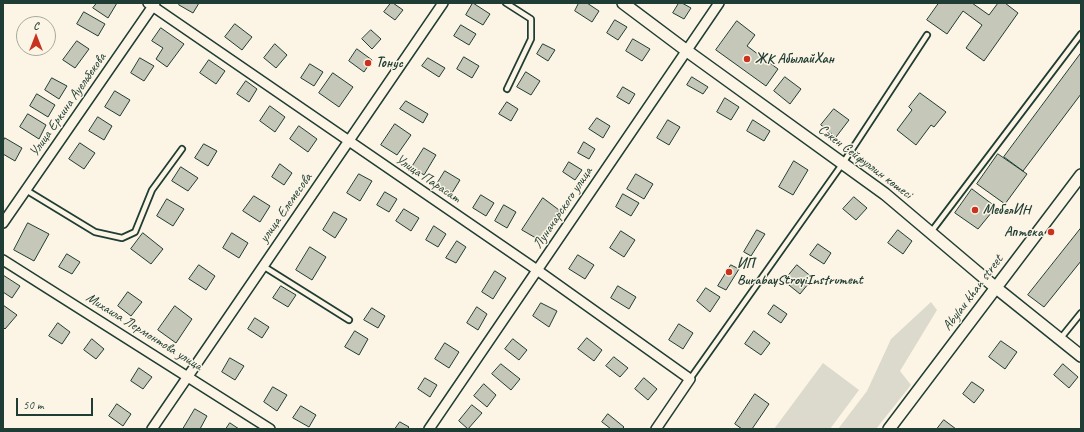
<!DOCTYPE html>
<html>
<head>
<meta charset="utf-8">
<style>
	body { margin:0 }
	#map { position:relative; width:1084px; height:432px; overflow:hidden; background:#fcf5e5; font-family:Caveat,sans-serif }
	canvas { display:block }
	.frame { position:absolute; inset:0; border:4px solid #1f3d34; pointer-events:none }
	.north { position:absolute; left:16px; top:16px; width:40px; height:40px; box-sizing:border-box; background:#fcf5e5; border:1px solid #a4ab9e; border-radius:50%; rotate:0deg; font-size:11px; font-weight:700; line-height:16px; text-align:center; color:#1f3d34 }
	.north::after { content:''; display:block; margin:auto; width:14px; height:18px; background:#c8321e; clip-path:polygon(50% 0,100% 100%,50% 72%,0 100%) }
	.scale { position:absolute; left:16px; top:398px; width:77px; height:18px; box-sizing:border-box; border:2px solid #1f3d34; border-top:0; padding-left:5px; font-size:12px; line-height:14px; white-space:nowrap; color:#1f3d34; -webkit-text-stroke:3px #fcf5e5; paint-order:stroke }
</style>
</head>
<body>
<div id="map">
<canvas width="1084" height="432"></canvas>
<div class="frame"></div>
<div class="north">С</div>
<div class="scale">50 m</div>
</div>
<script>
const ctx = document.querySelector('canvas').getContext('2d');
ctx.lineJoin = 'round';
function fill(path, color) { ctx.fillStyle = color; ctx.fill(path, 'evenodd'); }
function strokePath(path, color, width, dash) { ctx.strokeStyle = color; ctx.lineWidth = width; ctx.lineCap = dash ? 'butt' : 'round'; ctx.setLineDash(dash || []); ctx.stroke(path); }
function label(font, color, halo, rows, align = 'center') {
  ctx.font = font + ' Caveat,sans-serif'; ctx.lineWidth = 3; ctx.setLineDash([]); ctx.textBaseline = 'middle'; ctx.strokeStyle = halo; ctx.fillStyle = color; for (const [text, x, y, turn = 0] of rows) {
    ctx.save(); ctx.translate(x, y); ctx.rotate((+turn || 0) * Math.PI / 180); ctx.textAlign = isNaN(turn) ? turn : align; if (halo) ctx.strokeText(text, 0, 0); ctx.fillText(text, 0, 0); ctx.restore();
  }
}
fill(new Path2D(`
	M931 302 937 310 900 371 911 385 876 429H838L867 391 891 339Z
	M823 363 859 390 830 429H774Z`), '#dcdacc');
const building = new Path2D(`
	M97 3H117L108 18 93 8Z
	M180 3H199L193 13 179 5Z
	M391 3H393L403 10 395 20 384 12Z
	M473 3 490 14 483 25 466 15Z
	M579 3H587L599 11 592 22 575 11Z
	M679 3H682L691 8 684 19 673 13Z
	M939 3H972L989 15 998 3H1005L1018 13 984 61 966 48 982 25 963 11 947 34 927 20Z
	M84 12 105 24 98 36 77 24Z
	M615 20 627 27 618 40 607 33Z
	M737 21 755 35 747 46 778 69 766 86 716 50Z
	M235 24 252 37 242 50 225 37Z
	M461 25 476 34 469 45 454 36Z
	M161 28 184 44 167 67 156 59 163 48 152 41Z
	M371 30 381 39 372 49 362 39Z
	M633 39 650 49 642 61 626 51Z
	M77 41 89 49 75 68 63 60Z
	M275 44 287 55 276 68 264 58Z
	M543 44 555 50 548 61 537 54Z
	M357 49 372 60 364 72 349 61Z
	M1081 53V94L1023 171 1004 157Z
	M464 57 479 66 472 78 457 69Z
	M140 58 154 66 144 81 131 73Z
	M428 58 445 68 439 77 422 66Z
	M209 60 225 71 216 84 200 73Z
	M310 64 323 72 314 86 301 78Z
	M526 72 540 81 531 95 517 87Z
	M333 73 353 87 339 107 319 93Z
	M692 77 708 87 703 94 687 85Z
	M785 77 801 89 790 104 774 91Z
	M52 78 67 86 59 99 45 90Z
	M246 81 257 89 249 102 237 94Z
	M623 87 635 94 629 104 617 97Z
	M115 91 130 100 120 116 105 107Z
	M920 93 946 112 934 127 931 125 916 145 897 130 912 110 909 107Z
	M37 94 55 105 48 117 30 106Z
	M725 98 739 107 731 120 717 112Z
	M406 101 428 114 423 123 400 109Z
	M507 102 518 109 511 121 499 114Z
	M270 106 285 117 275 132 260 121Z
	M834 109 849 120 836 137 821 125Z
	M28 114 46 125 39 139 20 127Z
	M98 117 112 126 104 140 89 131Z
	M597 118 610 126 603 138 589 129Z
	M668 120 680 127 669 145 657 138Z
	M753 120 770 131 764 141 747 131Z
	M395 124 411 135 397 155 381 145Z
	M299 126 317 139 308 152 290 139Z
	M5 138 22 148 15 161 3 154V142Z
	M584 142 595 149 589 159 578 153Z
	M80 143 95 153 84 169 69 159Z
	M204 144 217 151 208 166 195 158Z
	M424 148 436 155 424 175 412 167Z
	M998 154 1027 174 1005 204 977 184Z
	M794 161 808 170 793 195 779 187Z
	M569 162 582 170 575 180 563 172Z
	M280 164 292 173 284 185 272 177Z
	M181 167 198 178 188 191 172 181Z
	M445 171 460 180 452 193 437 184Z
	M359 174 372 181 360 201 347 193Z
	M636 174 653 184 644 199 627 189Z
	M972 189 996 207 978 229 955 213Z
	M385 192 397 199 389 212 377 205Z
	M623 194 639 203 631 216 616 207Z
	M481 195 494 203 486 216 473 208Z
	M254 196 270 206 260 222 243 211Z
	M854 197 867 208 856 220 843 209Z
	M543 198 559 210 541 241 522 230Z
	M167 199 184 209 173 226 157 216Z
	M504 205 516 212 507 228 495 221Z
	M404 209 419 218 411 231 396 221Z
	M334 212 347 219 335 238 323 230Z
	M28 223 49 234 34 261 14 250Z
	M434 226 446 234 438 247 426 240Z
	M1081 228V261L1044 307 1028 295Z
	M757 230 765 234 751 256 744 252Z
	M898 230 912 241 903 254 888 243Z
	M621 231 635 240 624 257 610 248Z
	M143 233 163 249 151 264 131 249Z
	M232 233 248 243 239 258 223 248Z
	M457 241 466 247 456 263 446 258Z
	M818 244 831 253 824 264 810 255Z
	M310 247 326 257 312 280 296 270Z
	M67 254 80 262 72 274 59 267Z
	M578 255 594 265 585 279 569 269Z
	M199 265 215 276 206 290 189 279Z
	M731 265 739 269 726 290 718 286Z
	M797 265 813 278 800 294 784 281Z
	M495 271 506 278 493 299 482 292Z
	M3 275 20 286 12 298 3 292Z
	M281 286 296 295 288 307 273 298Z
	M618 286 636 297 629 309 611 298Z
	M706 288 720 297 710 312 697 301Z
	M128 292 142 302 131 316 118 306Z
	M541 303 557 311 549 327 533 316Z
	M3 305 17 315 5 329 3 327Z
	M774 305 787 314 781 323 768 314Z
	M175 306 192 319 176 343 158 330Z
	M477 307 487 314 478 330 467 323Z
	M372 308 385 316 378 328 364 320Z
	M255 318 269 327 262 338 248 329Z
	M58 323 70 332 62 344 49 336Z
	M679 324 693 333 683 349 669 340Z
	M355 331 368 339 359 355 345 347Z
	M754 331 770 343 761 355 745 344Z
	M587 338 602 350 594 361 578 349Z
	M92 339 104 349 96 359 84 350Z
	M513 339 527 350 519 360 505 349Z
	M1001 341 1017 352 1005 369 989 357Z
	M445 343 459 352 449 368 435 359Z
	M614 357 628 368 620 377 606 366Z
	M230 358 244 366 235 380 222 372Z
	M501 364 520 379 511 390 492 374Z
	M1063 364 1078 377 1069 388 1054 375Z
	M139 368 152 377 143 389 131 381Z
	M425 378 437 385 430 397 418 389Z
	M644 378 657 389 648 400 635 389Z
	M972 382 984 390 974 403 963 394Z
	M484 384 496 395 487 407 474 396Z
	M273 387 287 395 277 411 264 402Z
	M755 394 769 404 752 429H742L735 424Z
	M117 404 131 414 123 426 109 416Z
	M472 405 482 413 468 429 459 421Z
	M301 406 316 415 309 427 293 418Z
	M195 409 207 416 200 429H183Z
	M608 414 624 427 622 429H611L602 422Z
	M944 420 956 429H937Z
	M400 422 409 427 407 429H395Z
	M230 423 239 429H226Z`);
fill(building, '#c5c7b9');
strokePath(building, '#1f3d34', 1);
const service = new Path2D(`
	M506 3 531 19V39L507 89
	M26 190 95 232 122 238 135 232 152 190 182 149
	M931 232 1081 34
	M263 266 349 320
	M1060 339 1081 313
	M690 379 843 163 927 35`);
const minor = new Path2D(`
	M148 3 537 270 690 379 656 429
	M3 223 155 3
	M3 260 270 429
	M152 429 443 3
	M429 429 719 3`);
const tertiary = new Path2D(`
	M623 3 687 51 885 194 995 287 1081 356
	M889 429 1081 175`);
strokePath(service, '#1f3d34', 8);
strokePath(minor, '#1f3d34', 12);
strokePath(tertiary, '#1f3d34', 14);
strokePath(service, '#fcf5e5', 4.5);
strokePath(minor, '#fcf5e5', 9);
strokePath(tertiary, '#fcf5e5', 11);
for (const [x, y, r, color] of [
	[747,59,4,"#c8321e"],
	[368,63,4,"#c8321e"],
	[975,210,4,"#c8321e"],
	[1051,232,4,"#c8321e"],
	[729,272,4,"#c8321e"]
]) { const dot = new Path2D(); dot.arc(x, y, r, 0, 2 * Math.PI); ctx.fillStyle = color; ctx.fill(dot); strokePath(dot, '#fcf5e5', 1.5); }
label('bold 14px', '#1f3d34', '#fcf5e5', [
	["ЖК АбылайХан",755,59],
	["Тонус",376,63],
	["МебелИН",983,210],
	["Аптека",1043,232,"right"],
	["ИП",737,264],
	["BurabayStroyiInstrument",737,280]
], 'left');
label('14px', '#1f3d34', '#fcf5e5', [
	["Улица Еркина Ауельбекова",68,105,-55],
	["Сәкен Сейфуллин көшесі",865,162,37],
	["Улица Парасат",428,179,34],
	["улица Елемесова",286,208,-55],
	["Луначарского улица",563,208,-56],
	["Abylau khan street",973,293,-53],
	["Михаила Лермонтова улица",144,332,32]
]);
</script>
</body>
</html>
